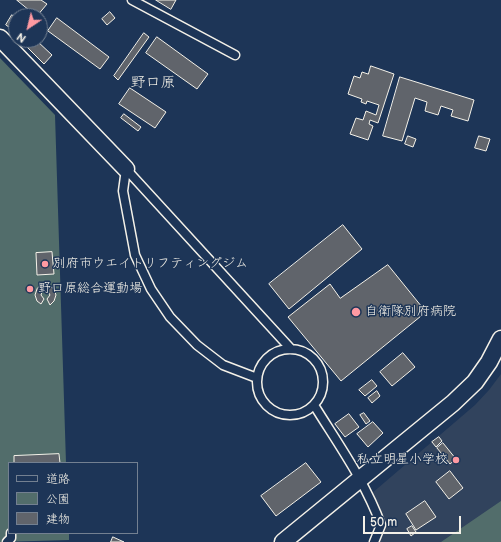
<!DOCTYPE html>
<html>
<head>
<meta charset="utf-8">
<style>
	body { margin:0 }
	#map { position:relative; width:501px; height:542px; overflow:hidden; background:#1d3557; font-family:"Balsamiq Sans","Klee One",sans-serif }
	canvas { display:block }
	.legend { position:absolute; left:8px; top:462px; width:130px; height:72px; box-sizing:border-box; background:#1d3557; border:1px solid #738091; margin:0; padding:5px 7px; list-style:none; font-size:12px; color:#f4f1e8 }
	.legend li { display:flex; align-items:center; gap:8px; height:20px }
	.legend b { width:20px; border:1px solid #738091 }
	.north { position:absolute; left:8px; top:8px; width:40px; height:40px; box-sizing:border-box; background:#1d3557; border:1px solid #738091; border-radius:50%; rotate:215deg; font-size:11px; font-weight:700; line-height:16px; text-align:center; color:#f4f1e8 }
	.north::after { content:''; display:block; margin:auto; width:14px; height:18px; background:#ff9aa2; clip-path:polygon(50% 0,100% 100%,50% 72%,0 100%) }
	.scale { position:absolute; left:363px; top:516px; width:98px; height:18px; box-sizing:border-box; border:2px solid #f4f1e8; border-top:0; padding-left:5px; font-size:12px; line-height:14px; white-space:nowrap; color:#f4f1e8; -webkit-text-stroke:3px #1d3557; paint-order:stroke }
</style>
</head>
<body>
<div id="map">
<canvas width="501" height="542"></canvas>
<ul class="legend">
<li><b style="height:5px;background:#1d3557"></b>道路</li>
<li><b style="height:11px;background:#526d6b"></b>公園</li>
<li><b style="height:11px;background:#60646b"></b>建物</li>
</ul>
<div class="north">N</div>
<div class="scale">50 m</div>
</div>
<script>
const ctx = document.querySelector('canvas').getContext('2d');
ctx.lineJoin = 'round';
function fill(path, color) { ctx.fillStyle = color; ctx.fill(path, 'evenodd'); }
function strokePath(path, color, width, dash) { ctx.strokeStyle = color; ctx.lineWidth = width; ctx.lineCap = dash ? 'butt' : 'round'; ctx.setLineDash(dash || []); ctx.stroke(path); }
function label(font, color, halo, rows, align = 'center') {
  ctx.font = font + ' "Balsamiq Sans","Klee One",sans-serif'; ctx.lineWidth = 3; ctx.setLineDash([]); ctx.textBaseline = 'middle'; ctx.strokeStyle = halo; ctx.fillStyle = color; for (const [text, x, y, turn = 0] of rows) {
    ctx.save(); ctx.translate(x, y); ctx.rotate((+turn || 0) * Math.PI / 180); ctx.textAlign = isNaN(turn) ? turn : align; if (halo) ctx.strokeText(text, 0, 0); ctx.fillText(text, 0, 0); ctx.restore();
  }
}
fill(new Path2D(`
	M501 374V542H377L379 528 364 500 475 405 489 390Z`), '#31435d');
fill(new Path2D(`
	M0 58 55 115 66 463H9V533H69V540L0 542Z
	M501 501V542H441Z`), '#526d6b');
const building = new Path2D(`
	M17 0H41L47 4 37 16Z
	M156 0H176L171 9Z
	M110 12 115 18 107 25 102 19Z
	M12 15 16 18V32L6 25Z
	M57 18 109 57 100 69 48 31Z
	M144 33 149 37 118 80 114 76Z
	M157 37 208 74 197 89 146 53Z
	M30 40H36L52 55 44 64 25 45Z
	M371 66 394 74 378 123 370 120 369 124 373 126 368 140 350 134 356 118 363 120 366 111 376 115 379 105 367 101 366 104 361 102 362 99 348 94 354 76 360 78 362 72 368 74Z
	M400 77 474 100 468 121 451 116 453 110 441 106 438 115 425 111 427 102 415 98 402 141 383 136Z
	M130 88 166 112 155 128 119 104Z
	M124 114 141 127 138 131 121 118Z
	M408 136 416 139 413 147 405 144Z
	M479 136 490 139 486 151 475 148Z
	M343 225 362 249 289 309 269 284Z
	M52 252 54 274 37 275 36 253Z
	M388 265 426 312 341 381 288 317 330 284 340 298Z
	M41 285 44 290 42 292 41 295 44 299 41 304 37 301 35 295 37 289Z
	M50 286 54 289 56 295 54 301 50 305 47 299 50 295 47 290Z
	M403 353 415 367 392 386 380 372Z
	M372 380 377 386 365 396 359 390Z
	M377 391 380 396 372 403 368 398Z
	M364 413 370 421 366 424 360 415Z
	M349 414 359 427 345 437 335 424Z
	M373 422 383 433 368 447 357 434Z
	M439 437 442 441 436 447 432 442Z
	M443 443 456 459 450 464 437 448Z
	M59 454 60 463H14V456Z
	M306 463 321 482 276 516 261 496Z
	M450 471 463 488 449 499 436 482Z
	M425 501 436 517 416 530 406 514Z
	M412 526 416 532 411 536 407 529Z
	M113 537 124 542H111Z`);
fill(building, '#60646b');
strokePath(building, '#f4f1e8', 1);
const service = new Path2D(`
	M132 0 235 55
	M126 169 123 191 135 255 151 289 170 317 197 345 223 365 257 378
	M126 169 291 349
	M257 382a33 33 0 1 1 66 0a33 33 0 1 1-66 0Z
	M314 405C338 444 365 481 381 525L374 542
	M7 542 11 538V533`);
const minor = new Path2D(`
	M0 38 126 169
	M283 542 453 403 475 382 489 362 501 339`);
strokePath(service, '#f4f1e8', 11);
strokePath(minor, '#f4f1e8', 19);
strokePath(service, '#1d3557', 8);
strokePath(minor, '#1d3557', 16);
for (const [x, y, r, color] of [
	[45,264,4,"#ff9aa2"],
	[30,289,4,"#ff9aa2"],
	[356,312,5,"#ff9aa2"],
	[456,460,4,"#ff9aa2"]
]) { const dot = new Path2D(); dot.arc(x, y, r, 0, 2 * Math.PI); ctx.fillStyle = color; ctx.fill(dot); strokePath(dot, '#1d3557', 1.5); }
label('13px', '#f4f1e8', '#1d3557', [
	["別府市ウエイトリフティングジム",53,264],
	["野口原総合運動場",38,289],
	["自衛隊別府病院",365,312],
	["私立明星小学校",448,460,"right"]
], 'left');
label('15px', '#f4f1e8', '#1d3557', [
	["野口原",153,83]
]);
</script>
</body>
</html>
